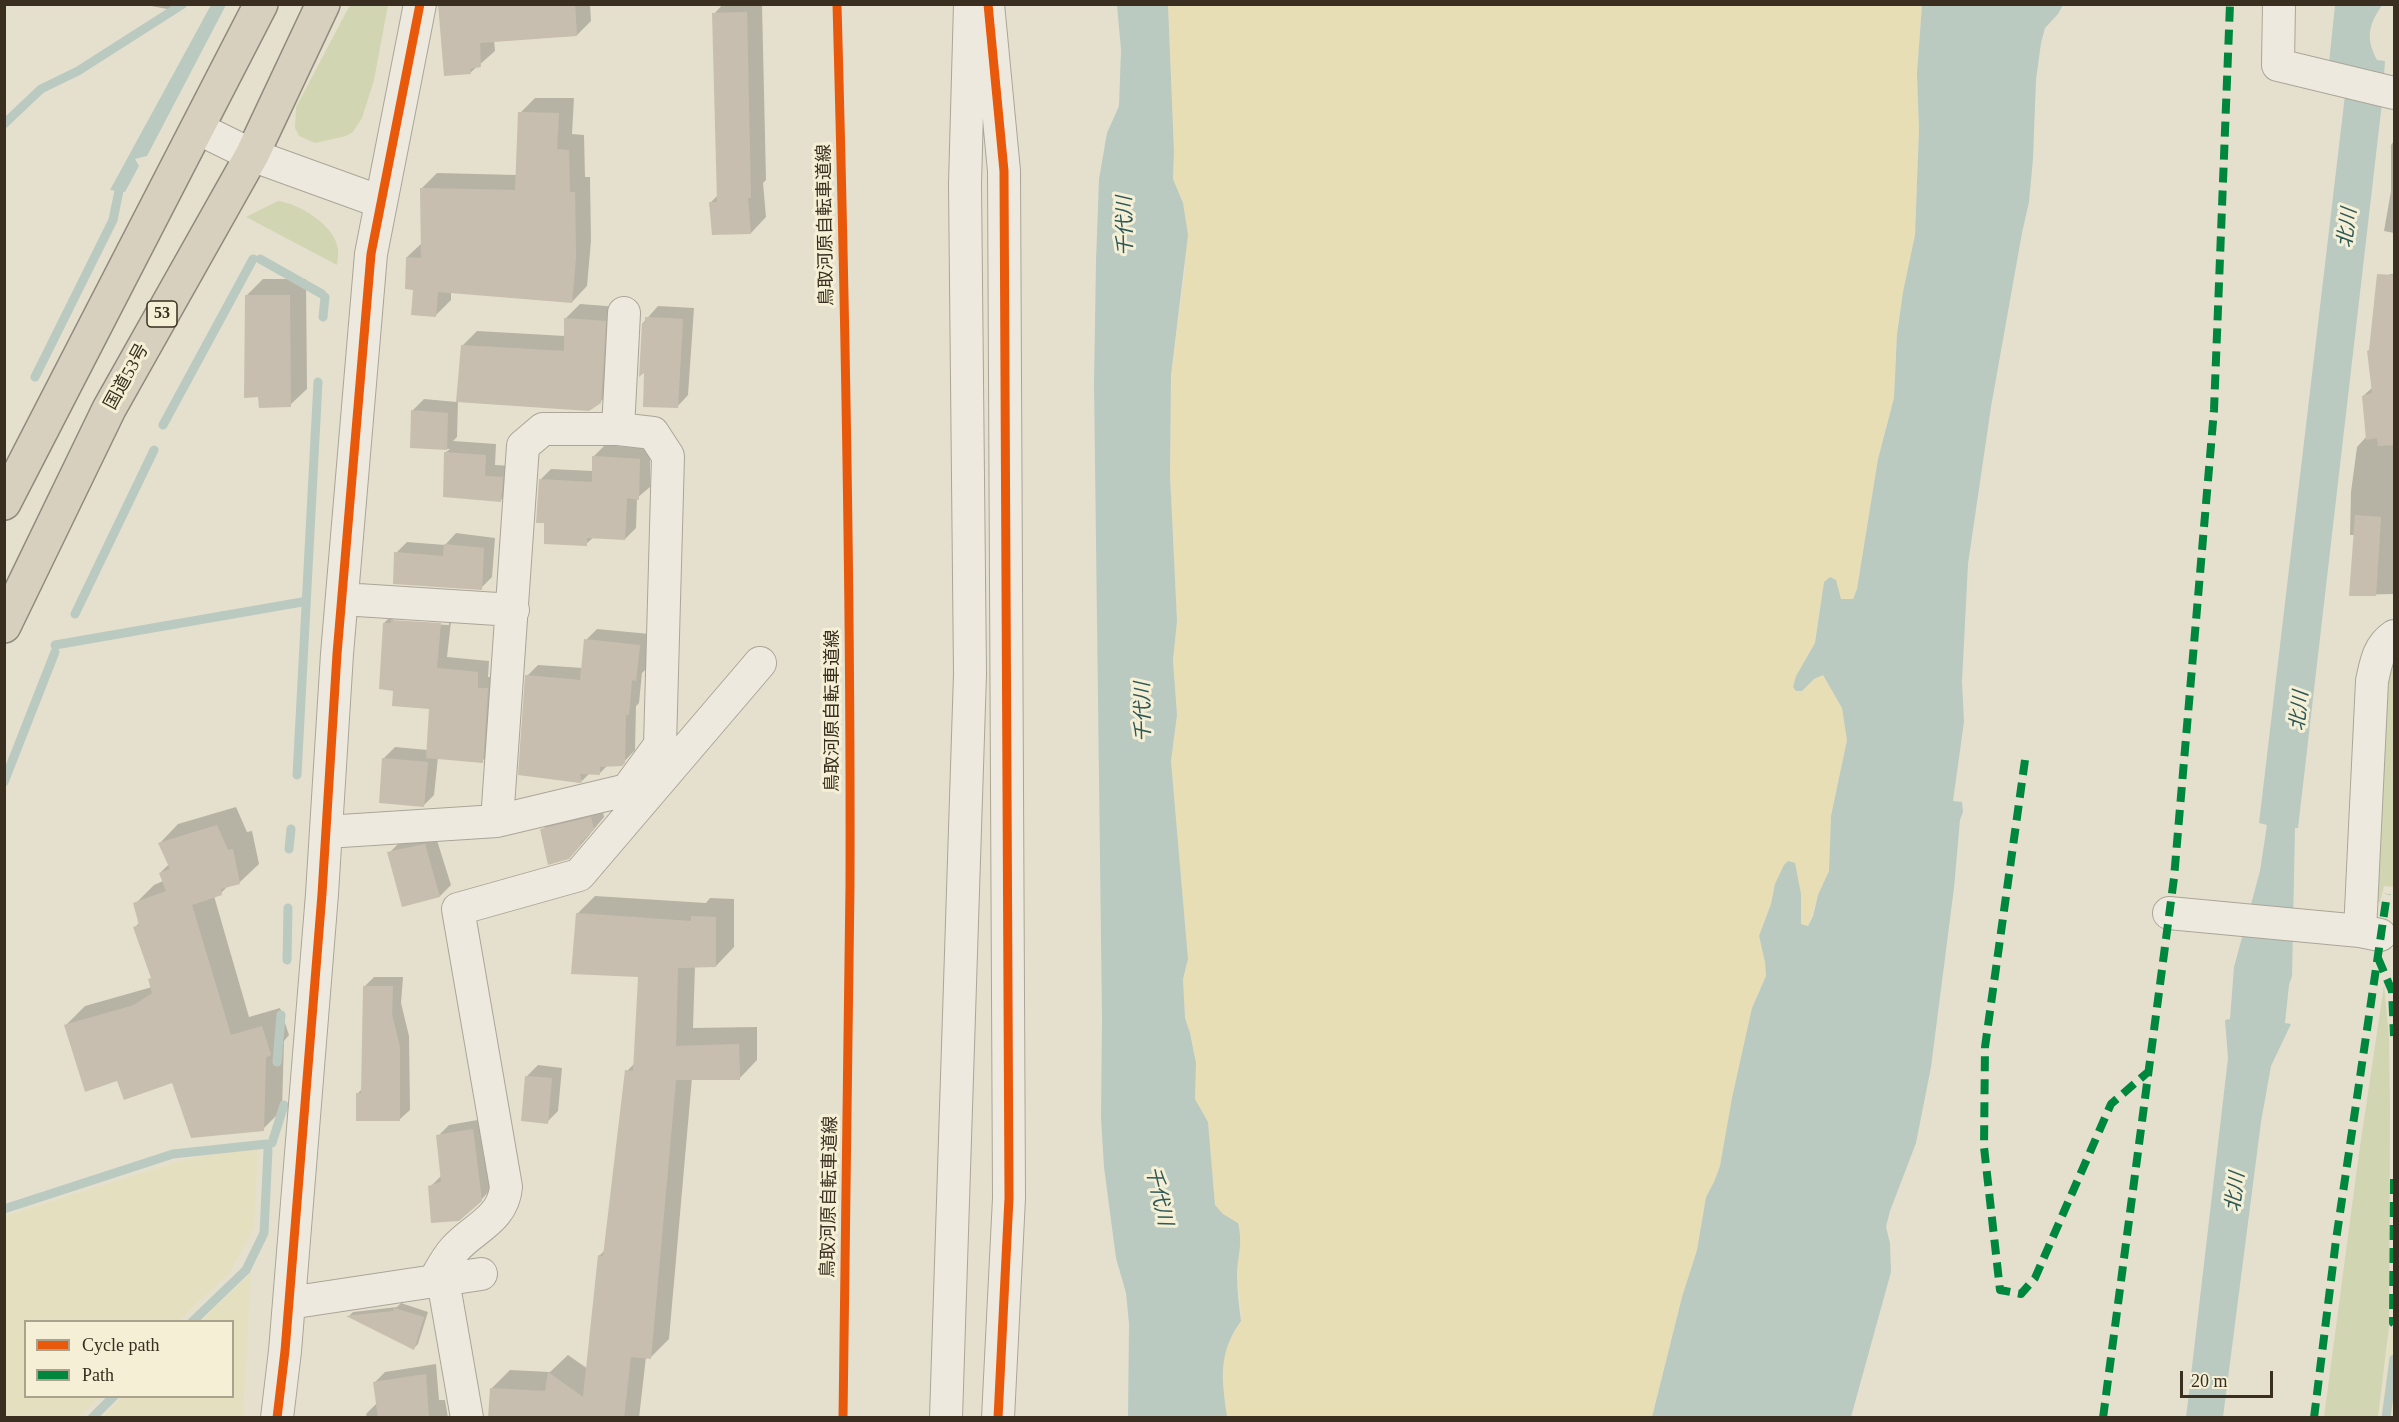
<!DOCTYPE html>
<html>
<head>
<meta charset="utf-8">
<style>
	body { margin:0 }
	#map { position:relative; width:2399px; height:1422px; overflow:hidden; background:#e5e0ce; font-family:"Times New Roman",serif }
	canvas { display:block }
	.frame { position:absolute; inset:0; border:6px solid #392e1f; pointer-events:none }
	.legend { position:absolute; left:24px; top:1320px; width:210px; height:78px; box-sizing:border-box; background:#f5efd5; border:2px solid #aaa28c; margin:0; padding:8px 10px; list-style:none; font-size:18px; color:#392e1f }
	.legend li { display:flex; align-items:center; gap:12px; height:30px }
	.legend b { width:30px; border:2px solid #aaa28c }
	.scale { position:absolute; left:2180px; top:1371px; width:93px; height:27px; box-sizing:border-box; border:3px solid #392e1f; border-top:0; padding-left:8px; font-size:18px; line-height:21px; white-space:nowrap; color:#392e1f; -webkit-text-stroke:4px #f5efd5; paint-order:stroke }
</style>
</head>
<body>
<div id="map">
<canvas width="2399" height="1422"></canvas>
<div class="frame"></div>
<ul class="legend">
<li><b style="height:8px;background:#e8590c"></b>Cycle path</li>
<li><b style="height:8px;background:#00873e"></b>Path</li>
</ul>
<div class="scale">20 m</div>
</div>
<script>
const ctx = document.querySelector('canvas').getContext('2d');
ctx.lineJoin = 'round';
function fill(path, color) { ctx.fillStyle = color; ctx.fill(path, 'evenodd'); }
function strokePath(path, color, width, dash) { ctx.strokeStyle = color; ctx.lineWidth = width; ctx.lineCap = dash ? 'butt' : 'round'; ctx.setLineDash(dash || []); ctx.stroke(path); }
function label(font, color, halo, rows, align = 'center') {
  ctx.font = font + ' "Times New Roman","Noto Sans JP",serif'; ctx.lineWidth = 6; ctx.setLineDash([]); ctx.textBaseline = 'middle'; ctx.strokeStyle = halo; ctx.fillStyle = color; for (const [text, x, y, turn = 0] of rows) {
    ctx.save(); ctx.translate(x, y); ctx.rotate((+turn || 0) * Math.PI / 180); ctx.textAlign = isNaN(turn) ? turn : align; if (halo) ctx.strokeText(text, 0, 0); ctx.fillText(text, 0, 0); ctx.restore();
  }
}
fill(new Path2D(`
	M258 1148 254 1227 230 1272 178 1321 26 1322V1396L100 1397 79 1417H5V1216L187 1159Z
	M251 1273 243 1417H102L123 1397 232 1396V1322L201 1321Z
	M2391 1328 2394 1338V1417H2381Z`), '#e4dfbf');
fill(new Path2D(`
	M350 5H388L374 80 362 118 353 132 346 136 315 143 299 136 295 128 296 107Z
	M278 201C298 203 333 225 337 245 339 251 338 259 337 265L246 217Z
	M2394 644V887L2384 886 2380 902 2373 906 2377 697Z
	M2384 985 2389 1037 2390 1107 2389 1327 2378 1417H2324L2359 1153Z`), '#d2d5b1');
fill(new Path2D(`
	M1168 5H1922L1917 73 1919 130 1915 235 1903 292 1897 334 1894 398 1878 459 1857 589 1853 599H1841L1824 582 1815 643 1796 676 1793 687 1802 691 1814 679 1823 675 1842 708 1847 740 1831 816 1829 871 1818 895 1808 926 1801 925V917L1775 884 1771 904 1759 936 1765 962 1766 976 1752 1008 1720 1166 1714 1182 1706 1197 1697 1250 1682 1297 1652 1417H1227C1225 1400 1219 1370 1224 1353 1227 1343 1240 1326 1241 1320 1243 1305 1236 1288 1237 1273 1238 1254 1243 1243 1238 1223L1223 1214 1215 1205 1208 1122 1195 1099 1196 1063 1190 1033 1185 1018 1183 979 1188 959 1171 761 1177 715 1173 660 1177 621 1170 474 1171 375 1185 270 1183 203 1173 179 1174 152Z`), '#e7deb6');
fill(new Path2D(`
	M211 5H226L147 156 135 159 139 166 125 192 110 190Z
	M1117 5H1168L1174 152 1173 179 1183 203 1188 235 1171 375 1170 474 1177 621 1173 660 1177 715 1171 761 1188 959 1183 979 1185 1018 1190 1033 1196 1063 1195 1099 1208 1122 1215 1205 1223 1214 1238 1223C1243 1244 1238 1254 1237 1274 1237 1290 1239 1306 1241 1321 1217 1355 1222 1379 1227 1417H1128L1129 1324 1126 1293 1116 1258 1104 1167 1101 1118 1102 1018 1094 384 1096 261 1099 179 1107 133 1119 106 1121 50Z
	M1922 5H2063L2058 14 2045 28 2041 43 2036 80 2033 159 2029 202 2022 233 1991 407 1968 564 1962 682 1964 722 1953 801 1962 802 1963 812 1960 820 1954 888 1931 1067 1916 1143 1890 1211 1886 1227 1890 1243 1891 1272 1851 1417H1652L1682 1297 1697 1250 1706 1197 1714 1182 1720 1166 1732 1098 1752 1008 1766 976 1765 962 1759 936 1771 904 1775 884 1784 865 1788 861 1795 863 1801 894V924L1808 926 1813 916 1818 895 1829 871 1831 816 1847 740 1842 708 1823 675 1814 679 1802 691H1796L1793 687 1796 676 1815 643 1824 582 1830 577 1836 580 1841 599H1853L1857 589 1878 459 1894 398 1897 334 1903 292 1915 235 1919 130 1917 73Z
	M2335 5H2382C2369 25 2365 37 2377 60L2385 61 2382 103 2298 828H2295L2292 976 2289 985 2285 1023 2291 1024 2271 1066 2261 1122 2223 1417 2186 1418 2228 1058 2225 1020 2230 1019 2234 967 2260 871 2267 825 2259 823 2345 95 2329 63Z`), '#bacac1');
fill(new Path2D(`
	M140 4H184L178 11Z
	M441 4H590L591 21 577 35 494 40 495 51 470 73Z
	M723 4H762L766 180 763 183 766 217 751 233 711 202 718 195 714 14Z
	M535 98H574L572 134 584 135 585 177H590L591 241 587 286 572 302 451 292V300L435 316 414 289 407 257 422 243 421 189 437 173 517 175 520 113Z
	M2394 141V233L2384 231 2391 191V145Z
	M2390 274H2394V594L2351 595 2355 535H2350L2351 492 2357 447 2367 436 2363 396 2373 387 2371 348 2377 287Z
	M263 279H306L307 389 290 405 246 296Z
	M580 304 620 307 615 387 600 402 458 401 457 437 453 441 496 444 495 465 513 466 512 489 501 500 446 452 450 449 412 447 413 410 424 399 457 402 462 346 477 331 565 336V319Z
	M658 306 694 308 688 395 677 407 645 370 643 323Z
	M605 445 650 449V487L637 498 636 528 625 539 594 537 586 544 540 480 551 469 593 471 594 456Z
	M456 533 495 538 492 577 481 588 396 553 407 542 445 545Z
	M395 612 452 613 447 657 489 661 488 677H499L493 750 482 761 438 757 434 795 423 806 384 758 395 747 428 750 430 708 395 690 384 623ZM393 619 449 622V625L393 622Z
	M597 629 650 634 647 668 642 673 639 703 636 706 635 750 621 765H608L600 773H590L582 781 527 676 538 665 583 668 586 640Z
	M236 807 247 832 252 831 259 864 240 882 229 885 221 893 214 896 249 1017 280 1008 289 1035 284 1041 282 1110 263 1129 173 1081 118 1079 66 1025 85 1006 152 987V977L135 927 140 922 135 904 154 885 163 881 160 873 169 864 160 843 178 824Z
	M602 807 604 817 580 846 542 830 553 819Z
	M435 834 451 885 440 896 389 853 400 842Z
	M595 896 706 903 710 898 734 899V947L716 966H695L693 1028 757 1027V1060L739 1079 692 1078 669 1339 651 1357H646L639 1418H489L491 1389 510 1370 550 1372 568 1355 588 1369 599 1256 605 1250 627 1071 635 1063 640 976 577 914Z
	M374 977H403L401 1003 409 1036 410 1110 400 1119 357 1094 363 1088 364 987Z
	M538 1065 562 1068 558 1111 547 1122 527 1076Z
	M483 1119 492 1188 481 1200 430 1187 441 1176 438 1136 449 1125Z
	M401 1303 428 1312 418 1344 413 1349 349 1316 353 1312 397 1307Z
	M436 1364 439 1400H445L448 1418H367L366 1414 377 1403 374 1383 385 1372Z`), '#0003');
strokePath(new Path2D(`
	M4 124 41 89 78 71 183 4
	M260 259 322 294
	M323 317 325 297
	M35 377 113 220 121 181
	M163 425 253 259
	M75 614 154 450
	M55 645 302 602
	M297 775 318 382
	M4 782 55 652
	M289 849 291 829
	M287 960 288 908
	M277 1062 281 1015
	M272 1143 284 1105
	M4 1209 173 1154 267 1144
	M192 1322 246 1270 264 1233 268 1150
	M92 1418 114 1396
	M2386 1418 2394 1359`), '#bacac1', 9);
fill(new Path2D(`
	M438 4H575L577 36 480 43 481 67 470 69 471 74 444 76Z
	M747 12 751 198H748L751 234 712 235 709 202H717L712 13Z
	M518 112 559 113 557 149 569 150 570 192H575L576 258 572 303 438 292 436 317 411 315 413 290 405 289 406 257 421 258 420 188 515 190Z
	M2377 274 2394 275V445L2378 446 2377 438 2366 440 2362 396 2372 393 2367 351 2369 350Z
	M245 295H290L291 407 259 408 258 397 244 398Z
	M645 317 683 319 678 408 643 407 644 373 639 377 642 323H645Z
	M564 318 606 321 601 403 589 411 456 402 461 345 564 351Z
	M411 410 448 413 447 450 410 448Z
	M444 452 486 455 485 476 503 477 501 502 443 497Z
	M592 456 640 459 639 500 627 498 625 540 587 538V546L544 544V523H536L539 479 592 482Z
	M2355 515 2381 517 2376 596H2349Z
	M444 544 484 548 482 590 393 584 394 552 443 556Z
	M391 620 441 623 437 668 478 672V688H488L483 763 426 758 429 709 392 706 393 691 379 689 383 623H391Z
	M584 639 640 645 636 681 632 680 629 715H626L625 763 622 766 600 767V775L580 774 582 782 580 783 518 775 525 675 580 680Z
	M382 758 428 762 424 807 379 803Z
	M591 817 594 829 580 843 581 845 569 859 548 865 540 829Z
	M217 825 228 850 233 849 240 884 221 889 222 895 192 905 231 1035 262 1026 271 1055 266 1057 264 1131 191 1138 172 1083 124 1100 117 1081 85 1092 64 1025 134 1005 152 993 148 979 151 978 133 927 139 925 133 903 166 891 159 873 170 869 158 843Z
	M425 844 440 897 402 907 387 852Z
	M576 913 691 921V916L716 917V967L678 968 676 1046 739 1044 740 1080H676L651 1359 631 1357 624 1418H488L490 1388 545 1391 548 1372 583 1397 598 1255 603 1256 625 1070 633 1071 638 977 571 974Z
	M363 986H393L392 1014 400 1047V1121H356V1093H361Z
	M525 1076 552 1078 548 1124 521 1121Z
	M473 1129 482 1201 459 1221 431 1223 428 1186 441 1182 436 1135Z
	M394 1308 424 1317 414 1350 346 1316 393 1311Z
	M426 1374 429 1418H378L373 1382Z`), '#c8beaf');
const minor = new Path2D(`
	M988 4 1004 171 1009 1198 998 1418
	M2279 4 2278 65 2394 93
	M197 128 254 156 381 202
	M618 429 624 313
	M342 599 513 610
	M326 832 497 821 627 790 660 745 668 456 653 433 618 429H543L523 446 497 821
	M2169 913 2360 931 2380 935
	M2360 931 2372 681C2376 663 2378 647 2394 636
	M443 1280 467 1418
	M434 1281C440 1271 446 1259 454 1250 473 1228 503 1220 506 1187L458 909 579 875 760 663
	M289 1303 481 1274
	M277 1418 285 1351 322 894 337 654 371 254 420 4
	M946 1418 970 674 965 184 970 4`);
const highway = new Path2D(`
	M4 503 261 4
	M4 626 109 409 252 155 323 4`);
strokePath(minor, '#aaa597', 34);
strokePath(highway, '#908a7e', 36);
strokePath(minor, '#ede9df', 32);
strokePath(highway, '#d7d0bf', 33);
strokePath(new Path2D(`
	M2025 760 1985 1047 1984 1147 2000 1290 2021 1294 2035 1278 2111 1104 2148 1072
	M2378 958 2392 991 2394 1036
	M2394 1179 2393 1323 2394 1324
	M2103 1418 2174 878 2214 410 2230 4
	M2314 1418 2336 1240 2387 894`), '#00873e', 8, [15, 8]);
strokePath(new Path2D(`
	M837 4C845 298 851 591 850 885 849 1062 846 1240 843 1418
	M988 4 1004 171 1009 1198 998 1418
	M277 1418 285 1351 322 894 337 654 371 254 420 4`), '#e8590c', 9);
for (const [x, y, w] of [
	[162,314,30]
]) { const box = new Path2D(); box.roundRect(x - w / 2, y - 13, w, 26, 4.5); ctx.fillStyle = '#f5efd5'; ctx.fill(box); strokePath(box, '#392e1f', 1.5); }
label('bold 16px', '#392e1f', null, [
	["53",162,314]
]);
label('18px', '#392e1f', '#f5efd5', [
	["鳥取河原自転車道線",826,225,-91],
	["国道53号",127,377,-61],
	["鳥取河原自転車道線",833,711,-90],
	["鳥取河原自転車道線",830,1197,-89]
]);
label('italic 20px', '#2e5858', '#f5efd5', [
	["千代川",1126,226,-91],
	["北川",2348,228,-83],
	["北川",2300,711,-84],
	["千代川",1144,712,-91],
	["北川",2236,1192,-83],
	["千代川",1158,1196,77]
]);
</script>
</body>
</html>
